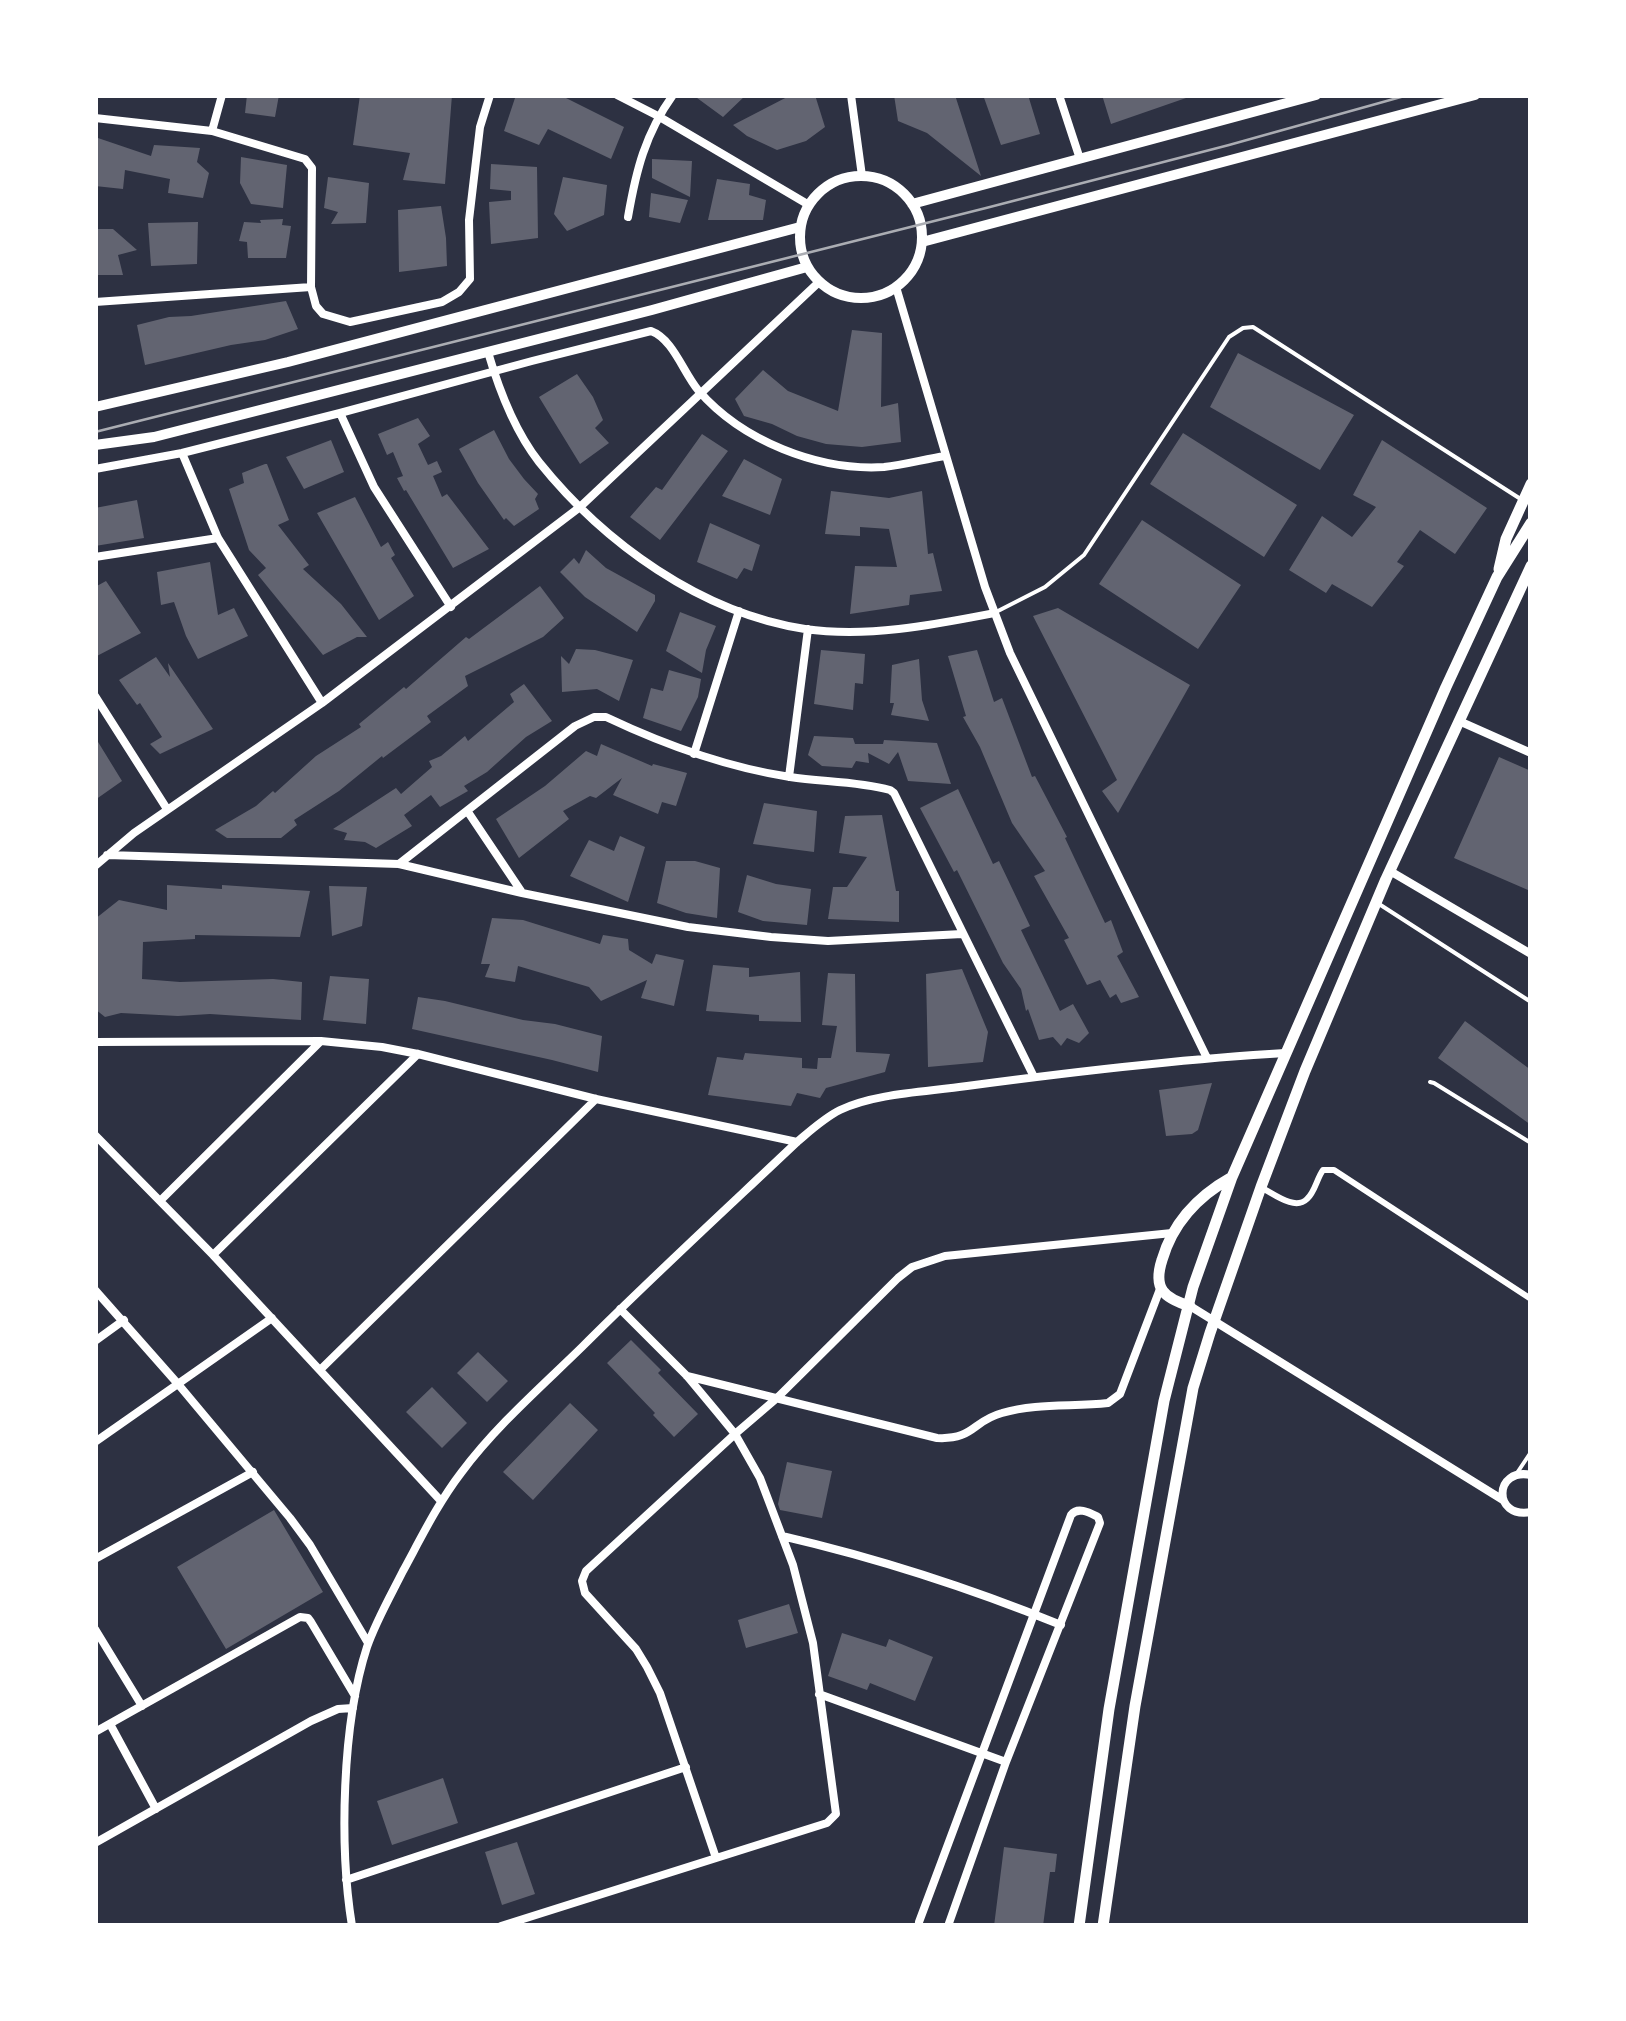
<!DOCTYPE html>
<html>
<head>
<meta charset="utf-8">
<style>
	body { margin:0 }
	#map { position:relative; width:1626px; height:2021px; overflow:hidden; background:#2d3142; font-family:Ubuntu,sans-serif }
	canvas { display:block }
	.frame { position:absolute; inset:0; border:98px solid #fff; pointer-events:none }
</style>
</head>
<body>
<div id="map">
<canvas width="1626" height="2021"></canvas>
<div class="frame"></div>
</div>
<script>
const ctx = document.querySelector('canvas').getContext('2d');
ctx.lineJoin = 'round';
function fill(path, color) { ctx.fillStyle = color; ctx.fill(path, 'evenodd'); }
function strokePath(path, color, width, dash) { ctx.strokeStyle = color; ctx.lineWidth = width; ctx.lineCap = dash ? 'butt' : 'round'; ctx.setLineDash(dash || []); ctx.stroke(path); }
fill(new Path2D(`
	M247 95H279L275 117 245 113Z
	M360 95H452L445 184 403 180 410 153 353 145Z
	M516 95H560L624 127 611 159 548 129 539 145 504 131Z
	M693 95H746L723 117Z
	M791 95H815L825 127 806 141 777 150 747 136 733 125Z
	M894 95H955L981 176 927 133 898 121Z
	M983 95H1028L1040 134 1001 145Z
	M1102 95H1186V98L1111 124Z
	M95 137 151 156 154 145 200 148 197 162 209 173 203 198 168 193 170 179 125 170 123 189 95 186Z
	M241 157 287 165 283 208 251 204 240 183Z
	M652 159 692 161 690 197 652 178Z
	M491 164 537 167 538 238 491 244 489 202 511 200V191L490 189Z
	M328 177 369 183 366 223 331 224 338 212 324 208Z
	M563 177 607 185 604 215 567 231 554 214Z
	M717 179 750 184 749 195 766 200 763 220H708Z
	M651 193 688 200 680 223 649 217Z
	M441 206 446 238 447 266 399 272 398 210Z
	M283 219 282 225 291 226 286 258H248L247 242 239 241 244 222 261 223 260 220Z
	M198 222 197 264 151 266 148 223Z
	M95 229H113L137 250 118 255 123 275H95Z
	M286 301 298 329 265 340 231 345 145 365 137 325 169 317 191 316Z
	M852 330 882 333 881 407 898 403 901 442 862 447 826 444 797 436 772 424 744 416 735 399 763 370 788 391 838 411Z
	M1238 353 1354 415 1320 470 1210 407Z
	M577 374 593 397 603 420 595 428 609 443 580 464 539 397Z
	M418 418 430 436 418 444 428 465 437 461 442 472 433 476 442 497 447 494 489 549 453 568 406 490 404 491 397 478 403 476 393 452 387 455 378 434Z
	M494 430 509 459 524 479 538 494 535 499 539 509 514 526 506 518 504 520 478 483 459 449Z
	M1183 433 1297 505 1264 557 1150 484Z
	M702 434 728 451 660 540 630 517 656 487 662 490Z
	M331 440 344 472 304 489 286 457Z
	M1382 440 1487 508 1455 554 1420 530 1397 562 1404 566 1372 607 1332 584 1326 593 1289 570 1322 516 1352 537 1376 507 1353 495Z
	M744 459 782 479 770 515 722 496Z
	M265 464H267L289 520 278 525 309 565 303 569 341 604 367 637H357L323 655 258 575 266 568 249 550 229 489 244 483 242 473Z
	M831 491 889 498 922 491 928 554 933 553 942 591 910 595 909 605 850 614 855 566 897 567 889 529 860 527V536L825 534Z
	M355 497 381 547 388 542 395 555 391 558 414 596 379 620 317 513Z
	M137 500 144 538 95 546V508Z
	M1142 520 1241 585 1198 649 1099 584Z
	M710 523 760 545 752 571 744 568 737 579 697 562Z
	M586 550 606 568 655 595V601L637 632 585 597 560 572 574 558 579 564Z
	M210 562 218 615 234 608 248 636 198 659 186 636 174 602 161 605 157 572Z
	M106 581 141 633 95 657V587Z
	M540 586 564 618 543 637 465 676 468 686 427 716 431 722 383 758 382 756 339 791 294 820 297 825 281 838H227L215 830 256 806 273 791 275 793 316 756 361 727 359 724 404 687 406 689 466 637 469 639Z
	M1058 608 1190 685 1118 813 1102 791 1117 780 1033 616Z
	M680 612 716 626 706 650 702 673 666 651Z
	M576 649 595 650 633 660 619 701 597 689 562 692 561 656 569 664Z
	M821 650 865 654 863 684 855 683 853 710 814 704Z
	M977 650 994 702 1002 698 1032 777 1035 776 1067 837 1065 838 1105 923 1111 920 1123 952 1117 956 1139 997 1121 1003 1116 994 1110 998 1100 980 1087 985 1064 940 1069 938 1034 876 1045 871 1012 823 980 747 963 717 966 716 948 656Z
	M156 657 170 677 168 663 213 729 160 754 150 744 162 737 140 703 137 705 119 680Z
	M919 659 922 700 929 721 891 715 894 703H890L892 665Z
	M669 670 701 679 698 697 681 731 643 718 651 688 663 691Z
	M524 684 552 721 526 737 487 772 464 786 468 791 440 807 431 795 404 815 412 826 376 848 365 842 344 840 347 833 333 829 396 788 401 794 432 767 429 761 441 756 465 736 468 741 514 702 510 694Z
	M814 736 853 738 855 744H883L884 740 937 743 951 784 908 781 898 752 889 764 868 753 869 763 856 761 852 768 822 766 808 755Z
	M95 737 122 781 95 800Z
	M601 744 652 766 653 764 687 773 676 806 662 802 658 814 613 795 622 778 596 798 590 796 563 811 569 819 519 858 496 819 545 786 586 751 597 756Z
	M1499 757 1531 771V883L1528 890 1454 858Z
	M958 789 993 864 999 861 1030 926 1021 930 1060 1011 1073 1004 1089 1033 1079 1043 1067 1038 1061 1046 1053 1037 1039 1040 1028 1009 1026 1011 1021 989 1003 963 957 870 954 872 920 808Z
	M764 803 817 811 814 852 753 844Z
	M882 815 896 891H899V922L828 919 833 887H847L867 857 839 853 845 816Z
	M620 836 645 847 628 902 570 876 589 840 614 851Z
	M666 861H695L720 868 717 918 686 913 657 903Z
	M747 875 776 884 811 889 807 925 763 921 738 912Z
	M167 885 222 889V885L310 891 300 937 195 935V939L143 942 142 979 180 982 273 979 302 982 301 1020 210 1014 178 1016 121 1013 105 1017 95 1009V919L119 900 167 910Z
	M329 886 367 887 362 926 332 936Z
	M492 918 523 920 600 944 603 935 628 939 629 950 652 964 656 954 684 960 674 1006 641 998 647 980 601 1001 589 987 518 966 515 982 485 977 490 964H481Z
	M713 965 749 968V977L800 972 801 1022 759 1021V1015L706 1011Z
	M962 969 988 1032 983 1062 928 1067 926 974Z
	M828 973 855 974 856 1052 890 1054 885 1072 826 1088 820 1098 797 1093 791 1106 708 1095 717 1057 743 1060 745 1053 802 1058V1068L817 1069 818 1058H831L837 1026 822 1025Z
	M330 976 369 979 366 1024 323 1020Z
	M418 997 445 1001 523 1020 555 1024 602 1036 598 1072 552 1060 412 1029Z
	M1465 1021 1531 1070V1125L1438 1058Z
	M1212 1083 1198 1130 1192 1134 1166 1136 1159 1090Z
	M631 1340 661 1370 658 1373 698 1414 674 1437 653 1415 655 1413 607 1363Z
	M478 1352 508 1381 487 1402 457 1373Z
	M432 1387 467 1423 442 1448 406 1412Z
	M570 1403 598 1430 533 1500 503 1472Z
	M787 1462 832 1471 822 1518 780 1510 778 1504Z
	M274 1510 323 1592 226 1649 177 1567Z
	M789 1604 798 1633 746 1648 738 1620Z
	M842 1633 886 1647 889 1639 933 1657 915 1701 870 1683 867 1690 828 1676Z
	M443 1778 458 1823 392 1845 377 1801Z
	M517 1842 535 1894 502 1905 485 1852Z
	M1004 1847 1057 1854 1055 1872H1050L1043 1926H994Z`), '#626471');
strokePath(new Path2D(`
	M996 612 1045 587 1084 555 1229 337 1243 328 1253 327 1519 498
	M1379 904 1531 1002
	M1430 1082 1434 1083 1531 1143
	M1517 1473 1531 1452`), '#fff', 4);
strokePath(new Path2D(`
	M1262 1188C1274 1194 1295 1211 1307 1199 1315 1192 1317 1178 1323 1170H1334L1531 1299`), '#fff', 6);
strokePath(new Path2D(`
	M617 95 658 116 809 205
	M851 95 862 176
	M1059 95 1080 159
	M95 118 212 131 305 159 312 168 311 287 316 306 323 314 350 322 442 302 459 292 470 279 469 220 480 127 490 95
	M212 131 222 95
	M628 217C636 171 645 134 673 95
	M896 287 985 587 1010 653 1207 1058
	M95 302 311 287
	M488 352C499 390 514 430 539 462 604 543 701 613 805 629 868 638 933 625 995 613
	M340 413 374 487 451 607
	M182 453 218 538 322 703
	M95 469 182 453 340 413 532 361 651 331C673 339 683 372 698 390 742 441 818 471 884 467 904 465 925 459 945 456
	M95 557 218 538
	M95 696 167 809
	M1459 721 1531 753
	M694 754 739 611
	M789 777 808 629
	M468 812 521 891
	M107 855 399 864 522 893 688 927 771 937 828 941 962 934
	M399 864 575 726 594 717H606C665 745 725 767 790 777 822 782 857 781 890 790L894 793 1034 1077
	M95 866 134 833 322 703 580 507 819 282
	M1390 871 1531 954
	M95 1042 321 1041 382 1047 418 1054 596 1099 797 1142
	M95 1135 213 1255 441 1501
	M160 1201 320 1042
	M213 1255 418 1054
	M95 1290 178 1384 290 1518 310 1545 368 1643
	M1190 1306 1503 1500
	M95 1341 124 1320
	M320 1370 596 1099
	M687 1376 937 1438C974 1440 972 1421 1002 1413 1036 1403 1073 1407 1108 1403L1120 1394 1160 1289
	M95 1442 272 1318
	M1531 1475C1494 1467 1492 1519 1531 1512
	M782 1536C877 1558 970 1588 1061 1625
	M95 1559 253 1472
	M95 1629 142 1706
	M819 1694 1006 1762
	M110 1724 156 1809
	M95 1732 300 1617 308 1618 311 1622 355 1696
	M95 1843 311 1721 338 1709 353 1708
	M716 1858 660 1693 647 1667 636 1649 585 1593 582 1581 586 1571 735 1434 777 1398 898 1278 912 1267 945 1256 1172 1233
	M346 1880 686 1767
	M919 1922 1071 1515C1078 1506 1090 1513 1098 1517L1100 1523 1006 1762 948 1926
	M352 1926C339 1846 342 1724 367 1647 376 1621 391 1595 403 1571 421 1538 438 1503 461 1473 496 1426 541 1387 582 1347 652 1277 725 1210 797 1142 810 1131 824 1118 840 1110 876 1093 927 1092 967 1086 1072 1072 1178 1059 1285 1053
	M501 1926 827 1823 836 1814 813 1643 793 1565 760 1478 735 1434 717 1412 687 1376 620 1309`), '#fff', 8);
strokePath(new Path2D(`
	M800 237a61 61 0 1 1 122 0a61 61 0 1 1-122 0Z
	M912 204 1316 95
	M922 242 1475 95
	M95 407 288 362 800 227
	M95 445 154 437 652 310 807 267`), '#fff', 10);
strokePath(new Path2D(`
	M1499 569 1506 539 1531 484
	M1190 1306C1163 1298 1153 1288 1162 1260 1173 1222 1198 1196 1232 1177
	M1079 1926 1109 1709 1164 1401 1193 1287 1232 1177 1446 687 1497 577 1531 523
	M1103 1926 1135 1706 1193 1388 1210 1333 1261 1187 1305 1071 1386 879 1531 566`), '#fff', 11);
strokePath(new Path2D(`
	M95 432 986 208 1229 145 1408 95`), '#abadb3', 2.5);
</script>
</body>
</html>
